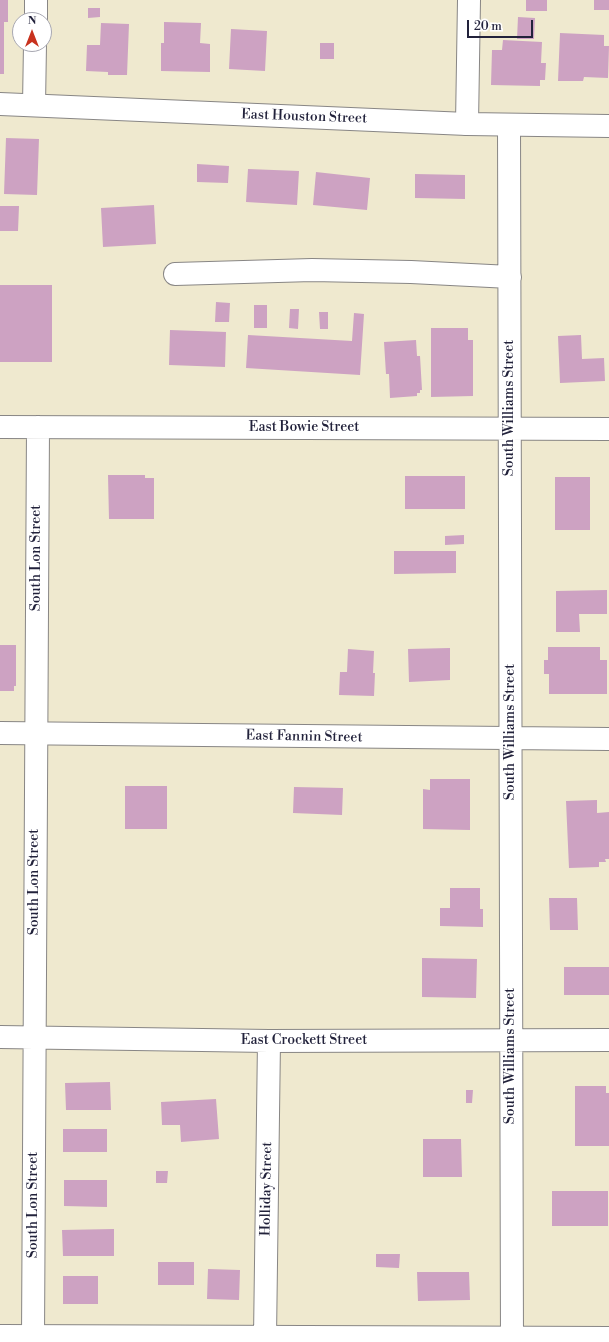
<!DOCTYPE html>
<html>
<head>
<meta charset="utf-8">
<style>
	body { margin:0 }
	#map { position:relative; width:609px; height:1342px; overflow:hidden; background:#efe9cf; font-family:"Libre Bodoni",serif }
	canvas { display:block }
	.north { position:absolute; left:12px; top:12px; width:40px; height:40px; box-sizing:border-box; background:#fff; border:1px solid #a7a7b1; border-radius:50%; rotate:0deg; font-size:11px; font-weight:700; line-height:16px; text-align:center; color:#22223b }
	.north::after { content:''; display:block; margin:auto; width:14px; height:18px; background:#c8321e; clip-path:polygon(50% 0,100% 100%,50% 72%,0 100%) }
	.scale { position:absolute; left:467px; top:20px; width:66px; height:18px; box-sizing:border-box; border:2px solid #22223b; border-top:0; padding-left:5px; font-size:12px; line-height:14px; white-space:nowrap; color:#22223b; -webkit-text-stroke:3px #fff; paint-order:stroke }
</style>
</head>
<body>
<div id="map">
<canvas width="609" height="1342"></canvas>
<div class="north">N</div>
<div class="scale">20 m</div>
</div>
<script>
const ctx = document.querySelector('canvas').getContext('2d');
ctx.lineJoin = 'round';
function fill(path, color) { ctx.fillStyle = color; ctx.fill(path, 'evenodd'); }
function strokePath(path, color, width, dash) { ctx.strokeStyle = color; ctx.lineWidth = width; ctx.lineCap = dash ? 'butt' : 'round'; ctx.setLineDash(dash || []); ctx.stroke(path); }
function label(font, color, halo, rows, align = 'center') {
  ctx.font = font + ' "Libre Bodoni",serif'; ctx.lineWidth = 3.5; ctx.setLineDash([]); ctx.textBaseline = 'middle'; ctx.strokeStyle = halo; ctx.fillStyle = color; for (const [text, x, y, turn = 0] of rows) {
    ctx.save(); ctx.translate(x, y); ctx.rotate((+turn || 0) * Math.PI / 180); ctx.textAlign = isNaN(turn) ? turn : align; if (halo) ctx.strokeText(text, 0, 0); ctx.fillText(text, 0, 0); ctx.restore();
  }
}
fill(new Path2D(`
	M0 0H8V22H4V74H0Z
	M526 0H547V11H526Z
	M594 0H609V10H594Z
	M88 8H100V17L88 18Z
	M518 17 535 18 534 39H517Z
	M164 22 201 23 200 43 210 44V72L161 71V43H164Z
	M101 23 129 24 127 75H108V72L86 71 87 45H100Z
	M231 29 267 31 265 71 229 69Z
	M560 33 604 35V46H609L608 78 584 77 583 81H558Z
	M503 40 542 42 541 63H546L545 80H540V86L491 85 492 50H502Z
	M320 43H334V59H320Z
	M6 138 39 139 37 195 4 194Z
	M197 164 229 166 228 183 197 182Z
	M248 169 299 171 297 205 246 202Z
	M316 172 370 178 367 210 313 205Z
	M415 174 465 175V199L415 198Z
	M154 205 156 244 103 247 101 208Z
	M0 206H19L18 231H0Z
	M0 285H52V362H0Z
	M216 302 230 303 229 322H215Z
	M254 305H267V328H254Z
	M290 309H299L298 329 289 328Z
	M319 312H328V329H320Z
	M354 313 364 314 360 375 246 368 248 335 352 341Z
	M431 328H468V340H473V396L431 397Z
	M170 330 226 332 225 367 169 365Z
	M581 335 582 359 604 358 605 381 560 383 558 336Z
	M416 340 417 356H420L422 390H420V393H417V396L390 398 389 374H386L384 342Z
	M108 475H145V478H154V519H109Z
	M405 476H465V509H405Z
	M555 477H590V530H555Z
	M464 535V544L445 545V536Z
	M394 551H456V573L394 574Z
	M607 590V614H579L580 632H556V591Z
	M0 645H16V686H14V691H0Z
	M548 647H600V660H607V694H549V674H544V660H548Z
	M450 648V680L409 682 408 649Z
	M348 649 374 651 373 673H375L374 696 339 695 340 672H347Z
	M430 779H470V830L423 829V789L430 790Z
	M125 786H167V829H125Z
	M294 787 343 788 342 815 293 813Z
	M597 800V813L609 812V859H605L606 862H599V867L569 868 566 801Z
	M450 888H480V909H483V927L440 926V908H450Z
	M549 898H577L578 930H550Z
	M422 958 477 959 476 998 422 997Z
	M564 967H609V995H564Z
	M110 1082 111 1110H66L65 1083Z
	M575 1086H606V1093H609V1146H575Z
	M466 1090H473L472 1103H466Z
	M216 1099 219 1139 181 1142 180 1125H162L161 1102Z
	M63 1129H107V1152H63Z
	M423 1139H461L462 1177H423Z
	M156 1171H168L167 1183H156Z
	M64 1180H107V1207L64 1206Z
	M552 1191H608V1226H552Z
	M114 1229V1256H63L62 1230Z
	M376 1254H400L399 1268 376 1267Z
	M158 1262H194V1285H158Z
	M208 1269 240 1270 239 1300 207 1299Z
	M417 1272H469L470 1300 418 1301Z
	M63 1276H98V1304H63Z`), '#cda2c2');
const minor = new Path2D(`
	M36 20V0
	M34 105 35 44
	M467 124 469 0
	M509 125 512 1339
	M175 274 312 270 411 272 510 277
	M0 427 609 429
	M0 733 609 739
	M0 1037 269 1041 609 1040
	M0 1336 609 1338
	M33 1336 38 427
	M265 1337 269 1041`);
const major = new Path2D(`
	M0 104 467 124 609 126`);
strokePath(minor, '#888685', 24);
strokePath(major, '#888685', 24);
strokePath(minor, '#fff', 22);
strokePath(major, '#fff', 22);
label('14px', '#22223b', '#fff', [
	["East Houston Street",304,117,2],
	["South Williams Street",510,408,-90],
	["East Bowie Street",304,428],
	["South Lon Street",37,558,-90],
	["South Williams Street",511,732,-90],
	["East Fannin Street",304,737,1],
	["South Lon Street",35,882,-90],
	["East Crockett Street",304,1041],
	["South Williams Street",511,1056,-90],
	["Holliday Street",267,1189,-89],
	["South Lon Street",34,1205,-90]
]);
</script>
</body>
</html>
